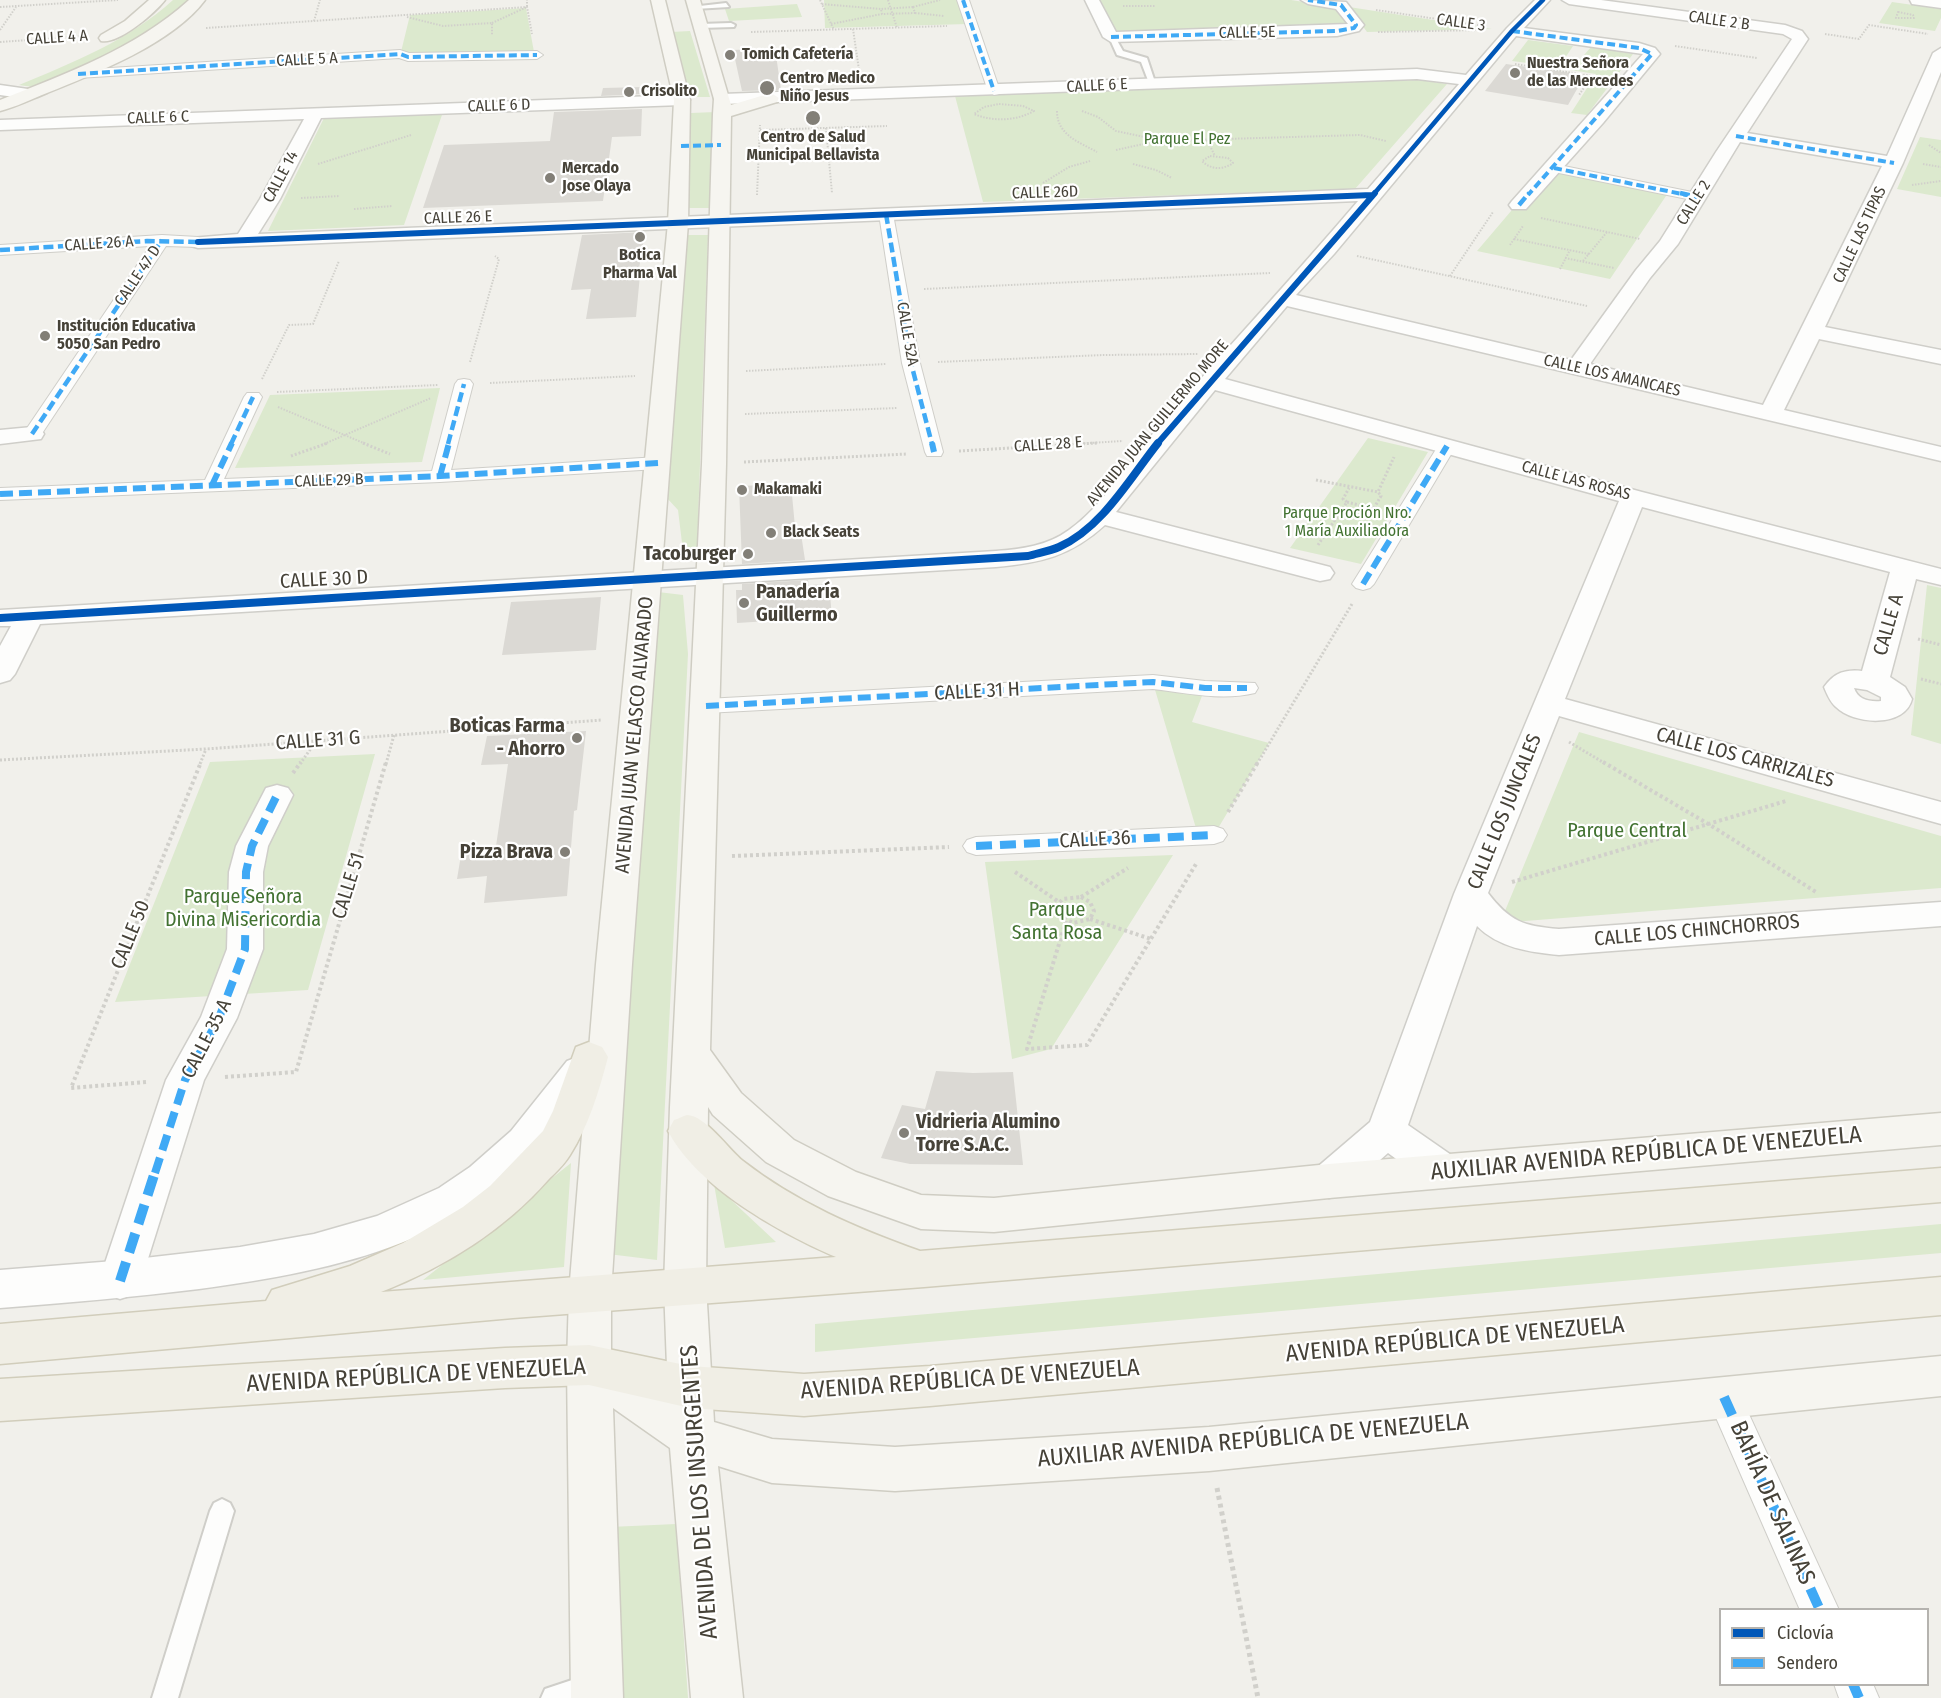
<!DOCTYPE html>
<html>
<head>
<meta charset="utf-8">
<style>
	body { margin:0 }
	#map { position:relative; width:1941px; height:1698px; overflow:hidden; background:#f1f0eb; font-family:"Fira Sans Condensed",sans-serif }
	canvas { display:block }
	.legend { position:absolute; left:1719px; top:1608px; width:210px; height:78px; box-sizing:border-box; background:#fff; border:2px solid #b5b3af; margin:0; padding:8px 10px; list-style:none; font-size:18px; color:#464238 }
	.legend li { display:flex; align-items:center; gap:12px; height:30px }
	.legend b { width:30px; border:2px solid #b5b3af }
</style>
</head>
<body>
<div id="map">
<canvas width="1941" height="1698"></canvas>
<ul class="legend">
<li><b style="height:8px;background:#0057b8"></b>Ciclovía</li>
<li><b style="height:8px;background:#3fa9f5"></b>Sendero</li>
</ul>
</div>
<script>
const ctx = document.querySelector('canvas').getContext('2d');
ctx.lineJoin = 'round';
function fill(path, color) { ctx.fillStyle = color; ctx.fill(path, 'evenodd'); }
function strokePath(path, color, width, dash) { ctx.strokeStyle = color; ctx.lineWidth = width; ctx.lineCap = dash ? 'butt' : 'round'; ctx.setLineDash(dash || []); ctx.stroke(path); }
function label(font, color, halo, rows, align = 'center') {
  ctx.font = font + ' "Fira Sans Condensed",sans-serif'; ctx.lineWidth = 4.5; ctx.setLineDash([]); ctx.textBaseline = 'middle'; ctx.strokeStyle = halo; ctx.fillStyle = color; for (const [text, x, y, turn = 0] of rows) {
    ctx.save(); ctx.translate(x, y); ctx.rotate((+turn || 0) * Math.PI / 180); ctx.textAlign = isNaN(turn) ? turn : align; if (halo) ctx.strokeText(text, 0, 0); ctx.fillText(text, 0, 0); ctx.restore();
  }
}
fill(new Path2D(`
	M173 0H189L167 19 136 40 96 60 33 87 19 85C74 62 128 41 173 0Z
	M824 0H958L968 24 825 28Z
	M1100 0H1291L1336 7 1350 25 1118 36Z
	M1892 2 1941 9V18L1935 31 1879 23Z
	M797 4 802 17 729 21 725 9Z
	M1349 7 1492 29 1367 32Z
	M526 8 534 52 400 56 410 15Z
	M690 31 710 97H691L671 32Z
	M1528 40 1573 46 1559 67 1512 61Z
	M1591 47 1633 54 1587 115 1571 113 1596 74 1571 70Z
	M1421 80 1447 84 1355 189 983 202 955 96 1130 90 1152 86Z
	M443 112 404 225 268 231 325 116Z
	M716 112 709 208H687L691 113Z
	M1920 137 1941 140V197L1897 189Z
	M1546 170 1668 193 1610 279 1477 251Z
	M688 235H708L697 550 683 551 678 510 666 497Z
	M440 388 422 462 235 468 270 395Z
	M1368 438 1428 452 1361 564 1290 548Z
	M1927 585 1941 588V744L1911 735Z
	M658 592 683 595 688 654 657 1260 608 1254Z
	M1153 683 1205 688 1192 722 1269 743 1214 835H1198Z
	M1579 732 1941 836V888L1500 923Z
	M375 754 308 990 115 1002 210 762Z
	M1173 855 1051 1049 1012 1059 985 862Z
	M571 1163 564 1267 423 1280Z
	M714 1184 776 1242 725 1248Z
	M1941 1224V1253L815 1352V1324Z
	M676 1524 688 1698H618L610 1527Z`), '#dce9ce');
fill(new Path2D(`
	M775 48 781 90 742 91 733 50Z
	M1506 64 1585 75 1568 105 1485 91Z
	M643 87V94L601 96 603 88Z
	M642 109 641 136 612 137 603 201 423 208 444 145 550 141 554 112Z
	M645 232 638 275H640L636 317 586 319 591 289 571 290 582 235Z
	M791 484 795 527H800L805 560 742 564 739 486Z
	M808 580 809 585 829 584 832 617 737 623 736 590H742V584Z
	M601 597 596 650 502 655 511 602Z
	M586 731 577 810 574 811 567 896 484 903 487 876 457 879 462 849 496 846 508 764 481 765 487 736Z
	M936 1071 973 1073 1013 1072 1023 1165 910 1164 881 1158 902 1105 925 1109Z`), '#dbd9d4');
const service = new Path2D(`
	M726 3 729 7 695 9 691 7Z
	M731 23 735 25 734 27 700 28 696 26 700 24Z
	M1108 35H1114L1123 51 1147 58 1156 85 1149 83 1141 62 1117 55Z
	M222 1499 230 1503 234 1511 178 1698H152L210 1511 214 1503Z
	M590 1674 599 1678 603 1687 599 1696 594 1698H541L545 1689Z`);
const pedestrian = new Path2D(`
	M957 0H969L1000 91 999 94 994 95 988 91Z
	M400 50 409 53 537 51 543 55 537 59 408 61 399 58 78 78 72 74 78 70Z
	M1554 164 1697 193 1704 197 1697 201 1549 171 1547 168Z
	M886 210 893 214 920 363 943 452 941 456H927L925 452 902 363 879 214Z
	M162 235 198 237 206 242 198 247 166 246 39 438H25L23 434 150 246 0 255V245Z
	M464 379 470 380 473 384 451 470 658 457 665 459 668 463 665 467 658 469 440 482 0 500V488L205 480 244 397 247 393H259L262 397 224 479 432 471 455 384 458 380Z
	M1447 440 1454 442 1456 446 1374 584 1370 588 1363 590 1356 588 1352 584 1438 446 1440 442Z
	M1153 675 1205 681 1255 683 1258 688 1255 693C1223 701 1185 693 1153 689L706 713 698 711 694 706 698 701 706 699Z
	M1214 826 1223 829 1227 835 1223 841 1214 844 976 855 967 852 963 846 967 840 976 837Z
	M1724 1381 1736 1386 1839 1610H1800L1707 1397 1712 1386Z
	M1834 1684H1873L1879 1698H1839Z`);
const minor = new Path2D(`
	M1085 0H1099L1116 32 1348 24 1336 9 1308 4 1301 0 1346 2 1364 25 1359 31 1337 36 1111 42 1103 37Z
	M1535 0H1550L1524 28 1639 43 1655 48 1660 54 1603 123 1526 209H1512L1509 205 1512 201 1643 54 1516 36 1334 254 1296 295 1571 360 1636 270 1660 241 1716 152 1792 39 1783 34 1569 4 1562 0H1601L1785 25 1802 31 1808 39 1747 133 1887 156 1933 53 1941 48V72L1930 99 1903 163 1825 327 1941 350V364L1819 339 1784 410 1941 447V461L1287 306 1225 379 1642 492 1941 569V585L1916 579 1890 677 1905 687 1912 699C1905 728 1854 725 1836 707 1830 702 1827 694 1824 687 1834 673 1845 669 1862 671L1890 572 1642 507 1565 699 1941 802V824L1559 716 1488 893C1510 922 1524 926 1559 929L1941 902V926L1559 955C1529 952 1499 948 1477 926L1408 1125 1457 1159 1463 1171 1457 1183 1443 1187 1429 1183 1388 1153 1343 1193 1329 1198 1315 1193 1309 1181 1315 1169 1370 1122 1454 894 1619 501 1215 390 1116 512 1330 567 1334 573 1330 579 1320 581 1105 525C1071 556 1041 563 996 567L40 624 15 674 10 680 0 683V646L11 626H0V610L996 551C1022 549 1047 546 1069 530 1104 505 1128 463 1156 430 1222 353 1292 279 1358 201L198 248 191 246 188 242 191 238 238 234 260 199 304 119 0 130V120L682 95 688 96 690 100 688 104 682 105 321 118 280 199 258 234 1368 189 1459 84 1417 79 722 104 716 103 714 99 716 95 722 94 1417 69 1466 75 1507 28ZM1740 142 1882 166 1763 405 1590 364 1650 278 1678 244ZM1854 688 1867 690 1881 697V701C1870 702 1858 700 1854 688Z
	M1910 0H1941V8L1912 4Z
	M0 85 28 89 36 94 28 99 0 95Z
	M32 427 41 429 44 434 41 439 0 444V430Z
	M277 785 288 788 293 795 268 846 263 872V949L237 1018 204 1080 141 1281 135 1294 120 1299 105 1294 99 1281 166 1080 201 1017 227 949 229 872 236 846 266 788Z`);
const tertiary = new Path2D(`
	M580 1056 593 1061 599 1071C590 1088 578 1104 566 1120 475 1241 341 1270 199 1289 133 1297 66 1303 0 1308V1270L127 1260 240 1247 314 1234 377 1216 439 1188 470 1167 511 1131 567 1061Z`);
const secondary = new Path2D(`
	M149 0H165C155 13 118 45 101 41L99 38 101 35 125 21Z
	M189 0H205C173 43 97 73 47 93 32 99 16 107 0 111V100C67 73 135 49 189 0Z
	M651 0H665L690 100 688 223 632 964 611 1293V1356L668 1394 664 1286 670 1107 702 464 713 114 714 99 686 0H700L731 105 771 93 779 98 777 102 731 116 726 464 710 1050 741 1093 794 1140 856 1172 921 1195 994 1198 1329 1164 1941 1113V1145L1329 1198 994 1232 921 1229 828 1196 766 1162 713 1115 708 1107 706 1286 714 1422 772 1439 895 1447 1209 1427 1941 1356V1396L1209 1471 895 1491 772 1483 718 1466 743 1698H691L670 1448 613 1408 623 1698H571L567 1365 569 1293 596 964 668 223 674 100Z`);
const primary = new Path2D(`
	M589 1042 602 1047 608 1057C599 1091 589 1125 570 1155 564 1165 556 1172 548 1180 503 1231 445 1267 381 1292L836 1257C780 1233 697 1187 668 1131L674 1120C678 1119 683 1116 687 1115 705 1115 729 1150 743 1161 797 1203 856 1228 920 1251L1941 1168V1202L924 1287 513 1318 0 1364V1324L266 1301 272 1290 350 1266 403 1243 463 1207 490 1186 543 1131 553 1111 576 1047Z
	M1941 1277V1315L930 1406 804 1416 690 1408 589 1385 505 1388 0 1421V1379L505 1348 589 1345 690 1366 804 1374 930 1366Z`);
strokePath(service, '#cfcec9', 4);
strokePath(pedestrian, '#cfcec9', 2);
strokePath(minor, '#cfcec9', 3);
strokePath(tertiary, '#cfcec9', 3);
strokePath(secondary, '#cfcdc3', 3);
strokePath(primary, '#d1cdbb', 3);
strokePath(new Path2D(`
	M820 0 834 30
	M888 0 897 28
	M822 4 881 9
	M1123 6H1155
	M0 7 118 0
	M913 7 915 13 882 14 881 9Z
	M913 7 940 0
	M1376 10 1484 26
	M1898 12 1913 15 1914 18H1896Z
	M915 13 944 16
	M407 17 443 26 492 23V35
	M314 21 320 0
	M492 23 527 7V0
	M831 24 882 14
	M206 28 527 7 532 34
	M853 29 859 70
	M0 30 16 7
	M751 32 947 26
	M1378 32 1481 30
	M1825 34 1859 39 1869 25 1928 34
	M0 42 86 36
	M1675 46 1757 58
	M1515 64 1592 76 1579 95
	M999 104 1023 106 1034 111C1016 121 993 122 974 114L984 107Z
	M1057 111C1057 135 1079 142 1097 152
	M1082 111 1098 117 1116 131 1154 139
	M826 128 832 193
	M760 130 887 126
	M1207 140 1215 156
	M1929 145 1941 153
	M1116 150 1157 141 1360 135 1386 141
	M1210 156 1228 158 1233 163C1223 170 1211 170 1202 161Z
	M318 164 411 135
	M1133 164 1156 170 1172 178
	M1923 164 1941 167
	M1043 183 1069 167 1090 161
	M1912 185 1941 181
	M757 195 760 125
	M301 198 340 196
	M354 209 392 206
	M1541 218 1640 239
	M1514 239 1589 254
	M1510 245 1523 226
	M1357 256 1587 306
	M1565 258 1614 268
	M1583 261 1607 232
	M1560 269 1570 250
	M1450 276 1493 212
	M924 289 1270 273
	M470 362 499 259 495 256
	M938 362 1103 355 1198 354
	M746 371 886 364
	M262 379 289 325 313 324 339 261
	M490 383 635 376
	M277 392 438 385
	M278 407 366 444
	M745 414 897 408
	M324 444 431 398
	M1072 444 1123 441`), '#d1d0cb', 2, [1.5, 1.5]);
strokePath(new Path2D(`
	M363 443 390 454
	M959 451 1097 443
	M291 456 328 443
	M744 462 907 454
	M1316 480 1378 492
	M1347 502 1375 509
	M1374 508 1381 496 1378 492 1394 457
	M1318 545 1347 502 1343 499 1349 488
	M1918 639 1941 645
	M1921 679 1941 684
	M1569 742 1606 764
	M0 760 206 749 602 720
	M200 764 206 749
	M300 764 316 741
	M386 764 394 735
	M1257 764 1352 604`), '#d1d0cb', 3, [2, 2]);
strokePath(new Path2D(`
	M1603 762 1710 825 1816 892
	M293 773 301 762
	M1228 812 1258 762
	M732 856 949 847
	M1015 872 1059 902
	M1512 882 1786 801
	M1081 897 1090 902 1094 911 1090 919 1073 923 1058 915 1056 906 1063 899Z
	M1081 897 1128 868
	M1090 919 1151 939
	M1066 921 1027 1049 1087 1045 1196 864
	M225 1077 296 1072 386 762
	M146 1082 71 1088 201 762`), '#d1d0cb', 4, [3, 3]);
strokePath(new Path2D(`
	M1217 1488 1258 1698`), '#d1d0cb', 5, [4, 4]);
fill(service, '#fdfdfc');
fill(pedestrian, '#fdfdfc');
fill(minor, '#fdfdfc');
fill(tertiary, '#fdfdfc');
fill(secondary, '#f6f5f0');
fill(primary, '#f0eee5');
strokePath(new Path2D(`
	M963 0 994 91
	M1512 31 1639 48 1652 54 1528 195
	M1111 37 1337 31 1354 28 1356 25 1341 5 1308 0
	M78 74 400 54 408 57 537 55
	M1736 136 1894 163
	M681 146 721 145
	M1554 168 1687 195`), '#3fa9f5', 4, [8, 4]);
strokePath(new Path2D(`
	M1680 193 1697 197
	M1519 205 1529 193
	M886 214 911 363 932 444
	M0 250 147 241 198 242
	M32 434 162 240
	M231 444 253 397
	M448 444 464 384`), '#3fa9f5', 4.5, [10, 4.5]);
strokePath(new Path2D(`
	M932 443 934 452
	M440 476 449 443
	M212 485 232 443
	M0 494 440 476 658 463
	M1363 584 1447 446
	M706 706 1153 682 1205 688H1247`), '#3fa9f5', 6, [13, 6]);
strokePath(new Path2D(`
	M976 846 1214 835
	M155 1173 185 1080 219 1018 245 949 246 872 252 846 277 795`), '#3fa9f5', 8, [16, 8]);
strokePath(new Path2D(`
	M120 1281 155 1172
	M1724 1397 1820 1610
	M1853 1684 1859 1698`), '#3fa9f5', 10, [20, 10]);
strokePath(new Path2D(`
	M1373 195 1512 31 1543 0`), '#0057b8', 4.5);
strokePath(new Path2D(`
	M198 242 1372 195
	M1157 444 1375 193`), '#0057b8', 6);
strokePath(new Path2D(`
	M0 618 1028 556C1038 553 1050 551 1059 547 1102 528 1130 478 1158 443`), '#0057b8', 8);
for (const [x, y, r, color] of [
	[730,55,6,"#827f77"],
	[1515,73,6,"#827f77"],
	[767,88,8,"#827f77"],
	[629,92,6,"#827f77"],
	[813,118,8,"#827f77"],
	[550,178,6,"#827f77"],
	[640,237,6,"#827f77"],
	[45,336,6,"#827f77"],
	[742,490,6,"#827f77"],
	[771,533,6,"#827f77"],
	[748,554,6,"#827f77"],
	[744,603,6,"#827f77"],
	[577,738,6,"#827f77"],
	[565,852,6,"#827f77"],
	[904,1133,6,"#827f77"]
]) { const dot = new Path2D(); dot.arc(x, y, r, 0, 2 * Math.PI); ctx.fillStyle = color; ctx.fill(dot); strokePath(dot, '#fff', 2); }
label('16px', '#464238', '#fff', [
	["CALLE 2 B",1719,21,8],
	["CALLE 3",1461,23,8],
	["CALLE 5E",1247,33,-1],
	["CALLE 4 A",57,38,-4],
	["CALLE 5 A",307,60,-3],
	["CALLE 6 E",1097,86,-3],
	["CALLE 6 D",499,106,-2],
	["CALLE 6 C",158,118,-2],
	["CALLE 14",281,177,-62],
	["CALLE 26D",1045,193,-2],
	["CALLE 2",1694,203,-58],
	["CALLE 26 E",458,218,-2],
	["CALLE LAS TIPAS",1860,235,-65],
	["CALLE 26 A",99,244,-4],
	["CALLE 47 D",138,276,-56],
	["CALLE 52A",907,334,80],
	["CALLE LOS AMANCAES",1612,376,13],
	["AVENIDA JUAN GUILLERMO MORE",1158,423,-50],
	["CALLE 28 E",1048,445,-4],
	["CALLE 29 B",329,481,-2],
	["CALLE LAS ROSAS",1576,481,15]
]);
label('bold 16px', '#464238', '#fff', [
	["Tomich Cafetería",742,55],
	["Nuestra Señora",1527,64],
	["de las Mercedes",1527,82],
	["Centro Medico",780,79],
	["Niño Jesus",780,97],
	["Crisolito",641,92],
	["Centro de Salud",813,138,"center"],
	["Municipal Bellavista",813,156,"center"],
	["Mercado",562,169],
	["Jose Olaya",562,187],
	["Botica",640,256,"center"],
	["Pharma Val",640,274,"center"],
	["Institución Educativa",57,327],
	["5050 San Pedro",57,345],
	["Makamaki",754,490],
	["Black Seats",783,533]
], 'left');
label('16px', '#427231', '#fff', [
	["Parque El Pez",1187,140],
	["Parque Proción Nro.",1347,514],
	["1 María Auxiliadora",1347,532]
]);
label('bold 20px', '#464238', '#fff', [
	["Tacoburger",736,554],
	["Panadería",756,592,"left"],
	["Guillermo",756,615,"left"],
	["Boticas Farma",565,726],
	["- Ahorro",565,749],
	["Pizza Brava",553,852],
	["Vidrieria Alumino",916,1122,"left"],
	["Torre S.A.C.",916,1145,"left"]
], 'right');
label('20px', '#464238', '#fff', [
	["CALLE 30 D",324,580,-3],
	["CALLE A",1889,625,-74],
	["CALLE 31 H",977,692,-3],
	["AVENIDA JUAN VELASCO ALVARADO",635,735,-85],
	["CALLE 31 G",318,741,-4],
	["CALLE LOS CARRIZALES",1745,758,15],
	["CALLE LOS JUNCALES",1505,812,-68],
	["CALLE 36",1095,840,-3],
	["CALLE 51",349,886,-73],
	["CALLE LOS CHINCHORROS",1697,931,-5],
	["CALLE 50",131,935,-68],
	["CALLE 35 A",207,1039,-63]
]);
label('20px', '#427231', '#fff', [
	["Parque Central",1627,831],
	["Parque Señora",243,897],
	["Divina Misericordia",243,920],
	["Parque",1057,910],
	["Santa Rosa",1057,933]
]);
label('24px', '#464238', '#fff', [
	["AUXILIAR AVENIDA REPÚBLICA DE VENEZUELA",1646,1154,-5],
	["AVENIDA REPÚBLICA DE VENEZUELA",1455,1340,-5],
	["AVENIDA REPÚBLICA DE VENEZUELA",416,1376,-3],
	["AVENIDA REPÚBLICA DE VENEZUELA",970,1380,-4],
	["AUXILIAR AVENIDA REPÚBLICA DE VENEZUELA",1253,1441,-5],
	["AVENIDA DE LOS INSURGENTES",700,1492,-94],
	["BAHÍA DE SALINAS",1772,1503,66]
]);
</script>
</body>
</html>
